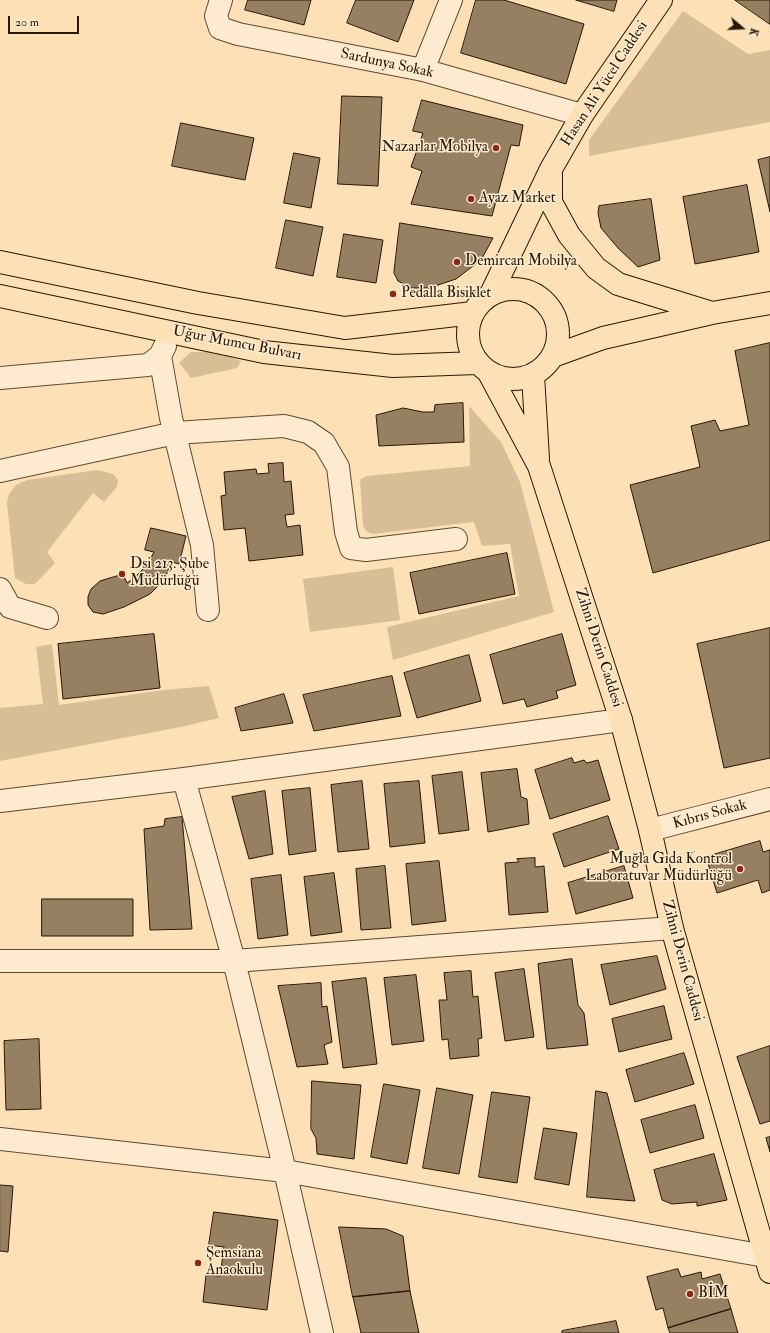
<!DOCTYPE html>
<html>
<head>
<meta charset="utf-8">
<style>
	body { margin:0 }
	#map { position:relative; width:770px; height:1333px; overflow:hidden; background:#fde0b5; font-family:"IM FELL Double Pica",serif }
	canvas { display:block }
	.north { position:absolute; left:722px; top:8px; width:40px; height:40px; -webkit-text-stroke:3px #feebcf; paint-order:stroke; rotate:109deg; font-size:11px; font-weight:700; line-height:16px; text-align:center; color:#261906 }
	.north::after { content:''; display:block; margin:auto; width:14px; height:18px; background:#261906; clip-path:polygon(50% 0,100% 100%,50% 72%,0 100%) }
	.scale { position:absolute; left:8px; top:16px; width:71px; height:18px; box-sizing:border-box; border:2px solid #261906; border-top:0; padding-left:5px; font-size:12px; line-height:14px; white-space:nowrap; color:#261906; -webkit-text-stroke:3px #feebcf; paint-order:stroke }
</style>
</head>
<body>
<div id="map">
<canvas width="770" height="1333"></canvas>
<div class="north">K</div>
<div class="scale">20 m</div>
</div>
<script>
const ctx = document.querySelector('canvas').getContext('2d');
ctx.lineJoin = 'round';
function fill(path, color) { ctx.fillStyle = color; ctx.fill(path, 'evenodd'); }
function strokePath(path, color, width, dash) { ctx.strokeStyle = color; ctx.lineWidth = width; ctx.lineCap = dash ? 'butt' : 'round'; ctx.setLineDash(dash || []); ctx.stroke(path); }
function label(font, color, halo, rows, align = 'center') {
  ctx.font = font + ' "IM FELL Double Pica",serif'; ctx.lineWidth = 3; ctx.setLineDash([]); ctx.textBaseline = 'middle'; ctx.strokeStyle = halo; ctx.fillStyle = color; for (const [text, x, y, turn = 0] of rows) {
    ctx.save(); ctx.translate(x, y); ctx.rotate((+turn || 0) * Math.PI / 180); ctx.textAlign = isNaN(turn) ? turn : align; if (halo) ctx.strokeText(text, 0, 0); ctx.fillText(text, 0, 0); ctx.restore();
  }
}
fill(new Path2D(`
	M683 11 748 54 770 50V122L589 156V140Z
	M191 352H216L241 361 237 368 191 378 179 363Z
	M469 406 501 442 520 482 554 612 393 660 387 627 519 596 510 544 482 546 474 522 373 534 367 532 363 526 360 480 366 476 470 466Z
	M98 470 113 474 118 480 117 487 104 502 93 493 47 552 55 563 35 584H26L15 578 7 503 9 494 16 485 27 480Z
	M393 567 400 620 310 632 303 579Z
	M52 644 59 705 164 690 209 686 219 718 181 727 0 761V708L43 704 36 647Z`), '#d8be97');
const building = new Path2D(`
	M248 0H311L304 25 245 10Z
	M356 0H414L398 42 347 23Z
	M476 0H504L584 24 566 84 461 53Z
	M576 0H617L614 11Z
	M735 0H770V24Z
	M342 96 382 97 378 186 338 184Z
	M422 100 523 125 519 146 511 145 492 216 411 204 422 171 411 167 423 133 413 131Z
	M181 123 254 138 245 180 172 166Z
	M294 153 320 158 311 208 284 203Z
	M770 157V212L758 160Z
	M747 185 759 252 695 264 683 197Z
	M651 199 660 260 638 267 618 248 601 228 598 213 599 206Z
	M286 220 323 227 313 276 276 268Z
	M400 223 493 238 481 260 456 279 429 288H411L398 281 394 273Z
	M344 234 383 240 376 283 337 277Z
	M770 343V540L653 573 630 485 700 467 691 426 715 420 720 431 749 425 735 351Z
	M463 403 464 442 379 446 376 415 403 408 423 412H434L435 405Z
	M283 463 284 482 291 481 294 514 285 515 287 527 300 525 303 555 249 561 245 528 224 530 221 496 226 495 224 472 256 469 257 474 269 473 268 464Z
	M151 528 186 536 179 564 172 562 164 580 150 594 124 607 103 614 93 612 88 605V597L91 589 100 581 123 574 127 583 135 577 147 565 154 552 145 550Z
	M507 553 515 594 419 614 410 573Z
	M770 628V758L724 768 697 644Z
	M154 634 160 688 63 699 58 644Z
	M562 634 576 685 556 691 558 698 527 707 524 699 503 704 490 655Z
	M469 655 481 701 417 718 404 673Z
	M392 676 401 716 314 731 303 695Z
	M284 694 293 723 241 731 235 708Z
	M572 758 574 763 584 760 587 763 598 760 610 800 550 819 535 770Z
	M517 769 521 797 527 799 529 824 488 832 481 773Z
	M462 772 469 830 439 834 432 776Z
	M362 781 369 849 338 852 331 785Z
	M419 781 425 843 390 847 384 784Z
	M310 788 316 851 289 855 282 791Z
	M265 791 273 854 249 859 232 797Z
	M608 816 619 849 564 867 553 834Z
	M182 817 192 929 150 930 144 829 164 826 165 819Z
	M760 841 763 852 770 850V890L762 893 758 880 717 893 706 857Z
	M535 858V867L544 866 548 912 509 915 505 863 519 862 517 859Z
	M439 861 446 921 412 925 406 864Z
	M385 866 391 928 361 930 356 869Z
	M624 866 633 898 576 914 568 883Z
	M334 873 342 932 311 936 304 877Z
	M281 875 288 935 258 939 251 879Z
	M42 899H133V936H42Z
	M657 956 666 989 610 1005 601 965Z
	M572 959 578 1005 584 1013 588 1045 547 1049 538 964Z
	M524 969 534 1037 505 1041 495 973Z
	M471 971 473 997 478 996 482 1038 478 1039 479 1056 450 1059 448 1039 442 1040 439 1000H447L444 973Z
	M416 975 424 1041 392 1045 384 978Z
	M366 978 377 1064 343 1068 332 982Z
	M321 983 322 1007 327 1006 332 1042 324 1045 328 1064 297 1067 278 986Z
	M664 1006 672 1039 619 1052 612 1019Z
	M39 1039 41 1109 6 1110 4 1041Z
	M770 1046V1121L760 1124 737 1057Z
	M684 1053 694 1084 635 1102 626 1070Z
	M312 1081 361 1085 354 1159 317 1154 316 1138 311 1129Z
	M384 1084 420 1090 407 1164 371 1157Z
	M437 1088 473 1095 459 1174 423 1168Z
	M596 1091 607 1093 635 1201 587 1197Z
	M492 1092 530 1097 517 1183 479 1177Z
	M695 1105 704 1138 650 1153 641 1120Z
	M544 1128 577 1133 569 1185 535 1179Z
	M770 1137V1152L766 1138Z
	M714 1154 727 1200 697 1206V1202L672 1204 662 1200 654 1170Z
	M0 1185 13 1186 8 1252 0 1251Z
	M214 1212 278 1220 267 1310 203 1302 206 1275 220 1276 224 1247 209 1245Z
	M339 1227 386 1229 403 1236 410 1291 353 1297Z
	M678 1269 681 1277 701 1272 702 1279 720 1274 731 1309 668 1328 663 1308 656 1310 647 1277Z
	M410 1291 419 1333H361L353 1297Z
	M731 1309 738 1333H670L668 1328Z
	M616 1321 619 1333H562V1331Z`);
fill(building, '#968061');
strokePath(building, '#261906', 1);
const minor = new Path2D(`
	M221 0 216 16 220 28 238 34 423 70 582 115
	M423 70 451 0
	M160 356 171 418 202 545 208 610
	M0 378 148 365 160 356 165 346
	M0 471 175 433 284 426 308 432 324 443 338 467 346 532 351 548 366 550 456 539
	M0 589 10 607 47 618
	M184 779 234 961 285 1171 322 1333
	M0 801 184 779 621 720
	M650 830 770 799
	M0 961H234L672 928
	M0 1139 285 1171 765 1256 770 1255`);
const major = new Path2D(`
	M551 174V202L569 235 596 268 618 284 712 313
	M0 262 198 303 345 328 473 313
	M468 334a45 45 0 1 1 90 0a45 45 0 1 1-90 0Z
	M491 294 551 169 582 115 661 0
	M0 296 264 352 393 366 477 363
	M553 356 603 338 712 313 770 303
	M489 373 539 466 621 720 650 830 672 928 770 1272
	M533 375 538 459`);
strokePath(minor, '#5c4b32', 24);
strokePath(major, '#261906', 24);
strokePath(minor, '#feebcf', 22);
strokePath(major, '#fde0b5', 22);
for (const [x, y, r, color] of [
	[496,148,4,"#8f2418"],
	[471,199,4,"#8f2418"],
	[457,262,4,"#8f2418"],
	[393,294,4,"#8f2418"],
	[122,574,4,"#8f2418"],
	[740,869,4,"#8f2418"],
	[198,1263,4,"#8f2418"],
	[690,1294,4,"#8f2418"]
]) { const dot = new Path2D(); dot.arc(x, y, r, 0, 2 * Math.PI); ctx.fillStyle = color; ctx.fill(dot); strokePath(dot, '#feebcf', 1.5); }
label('15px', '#261906', '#feebcf', [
	["Sardunya Sokak",387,64,12],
	["Hasan Ali Yücel Caddesi",605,84,-57],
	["Uğur Mumcu Bulvarı",237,344,11],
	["Zihni Derin Caddesi",598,648,72],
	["Kıbrıs Sokak",710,815,-15],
	["Zihni Derin Caddesi",682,961,75]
]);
label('15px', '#261906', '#feebcf', [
	["Nazarlar Mobilya",488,148,"right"],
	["Ayaz Market",479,199],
	["Demircan Mobilya",465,262],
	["Pedalla Bisiklet",401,294],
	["Dsi 213. Şube",130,565],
	["Müdürlüğü",130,582],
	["Muğla Gıda Kontrol",732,860,"right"],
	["Laboratuvar Müdürlüğü",732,877,"right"],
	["Şemsiana",206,1254],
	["Anaokulu",206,1271],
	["BİM",698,1294]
], 'left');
</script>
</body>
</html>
